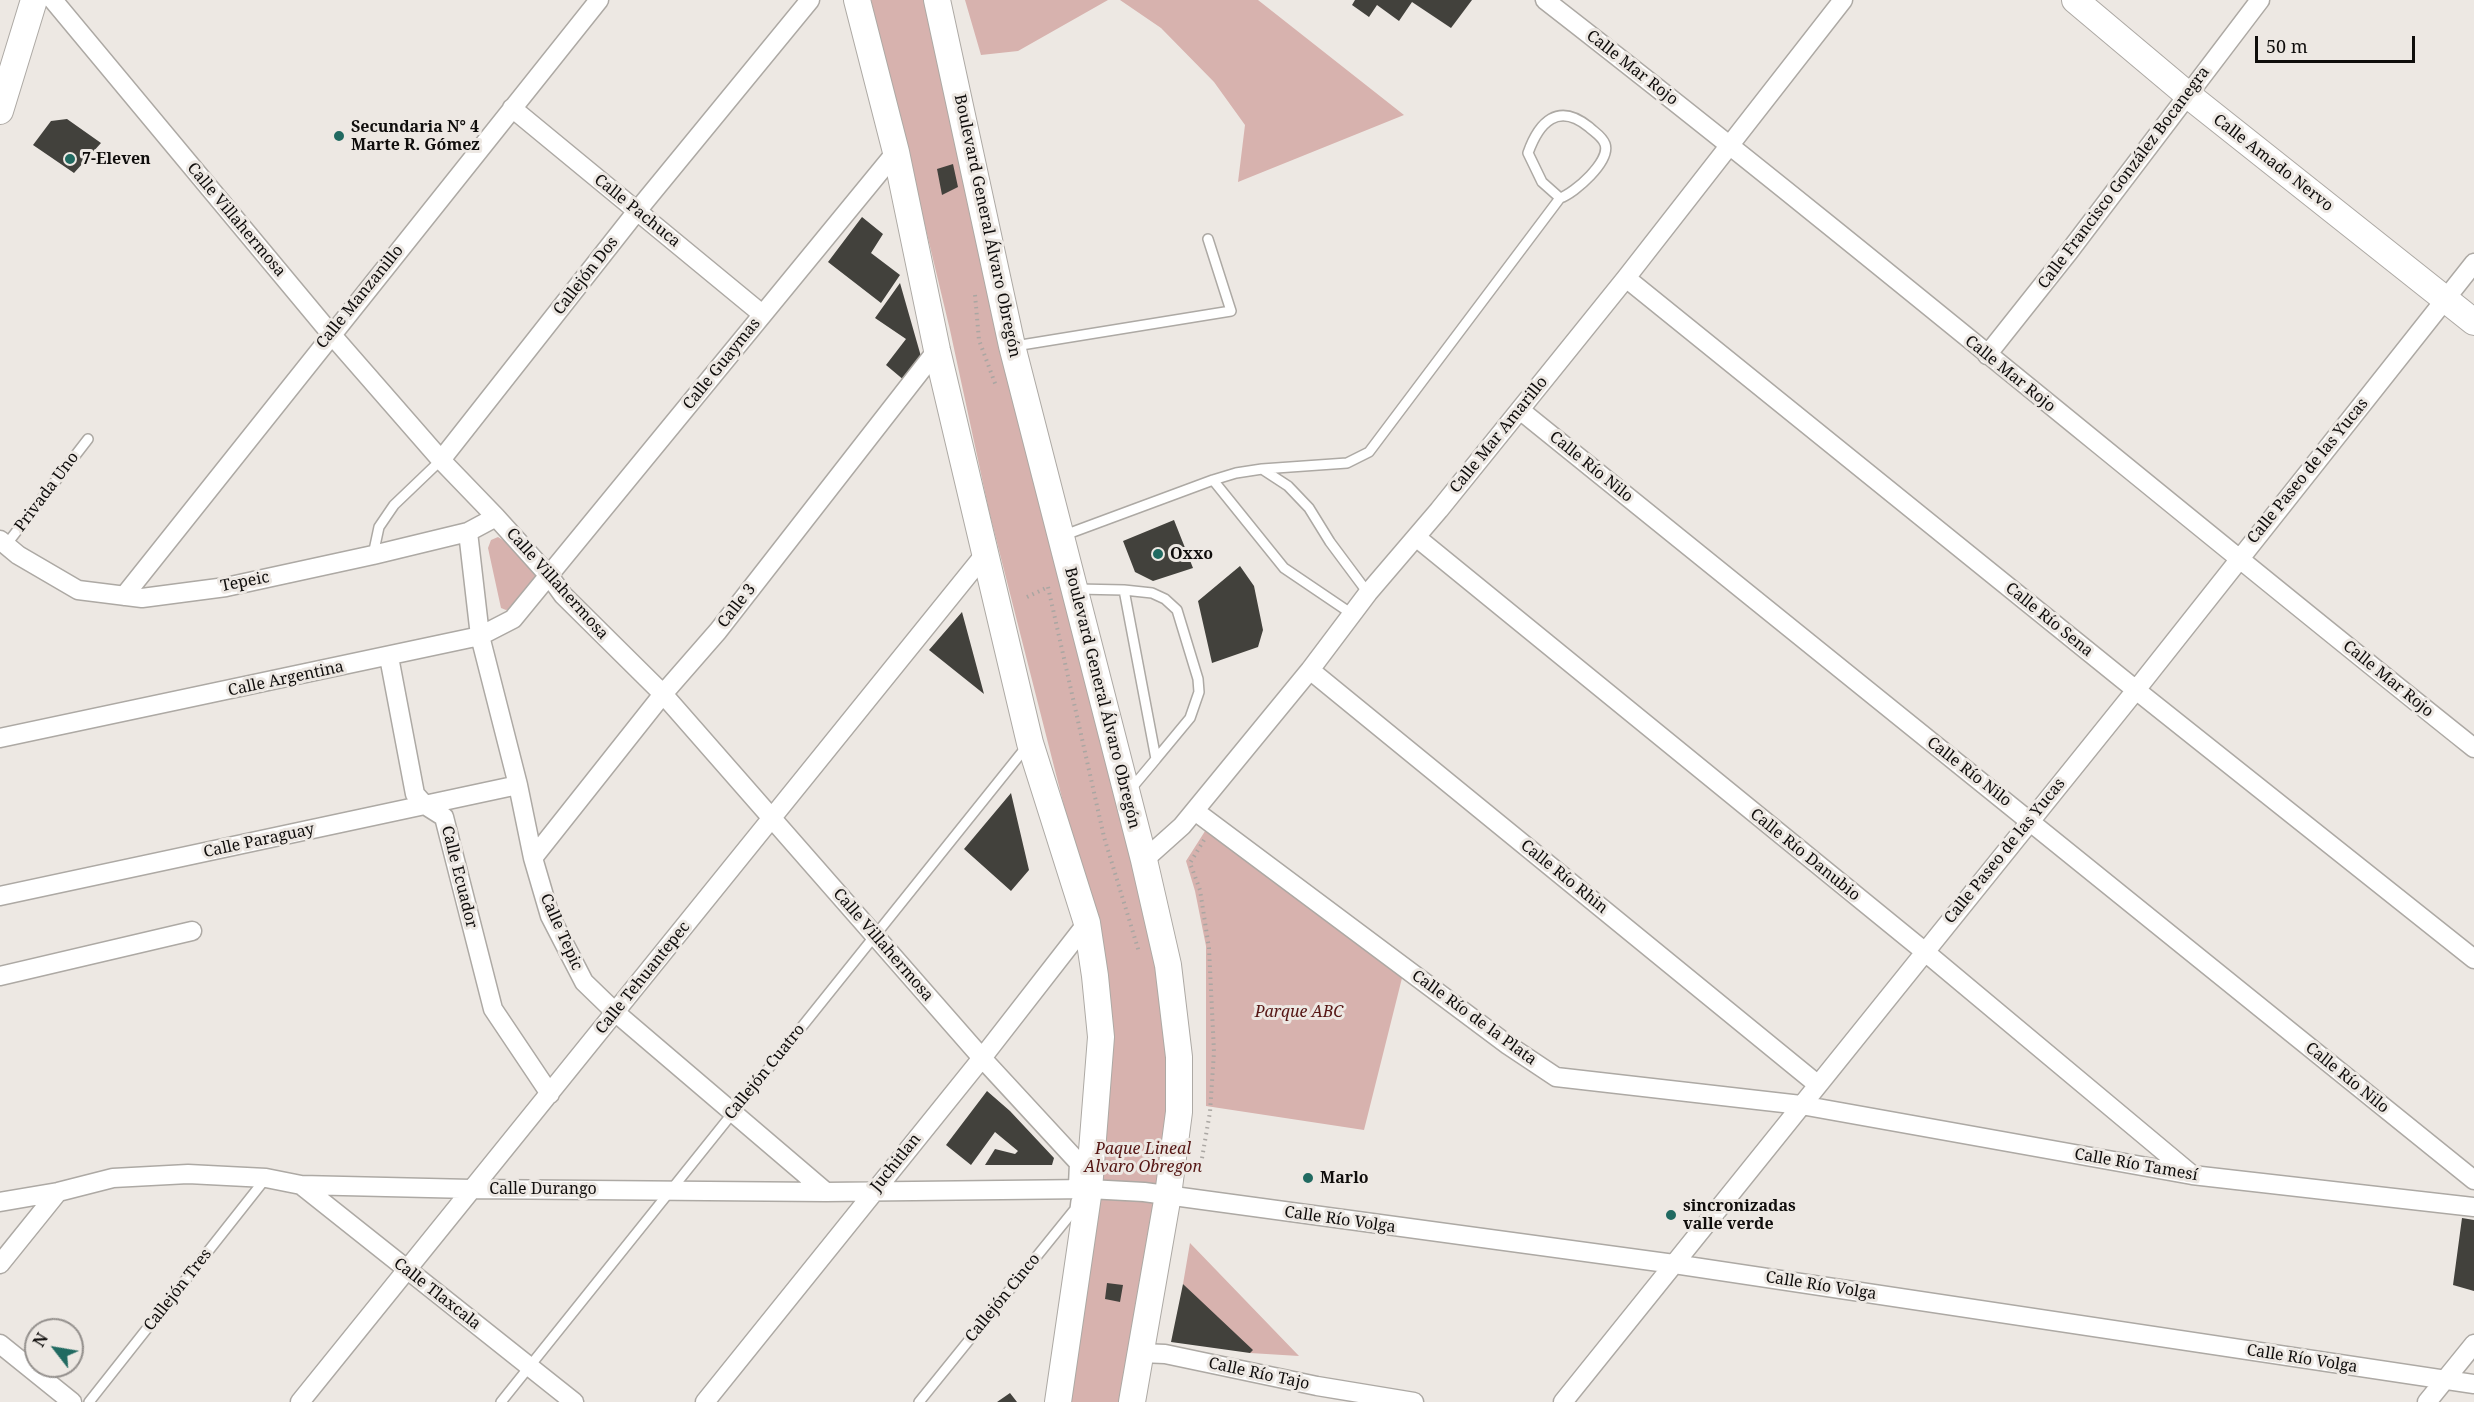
<!DOCTYPE html>
<html>
<head>
<meta charset="utf-8">
<style>
	body { margin:0 }
	#map { position:relative; width:2474px; height:1402px; overflow:hidden; background:#ede8e3; font-family:"Noto Serif",serif }
	canvas { display:block }
	.north { position:absolute; left:24px; top:1318px; width:60px; height:60px; box-sizing:border-box; background:#ede8e3; border:2px solid #94908d; border-radius:50%; rotate:301deg; font-size:16px; font-weight:700; line-height:24px; text-align:center; color:#0f0d0c }
	.north::after { content:''; display:block; margin:auto; width:21px; height:27px; background:#216a61; clip-path:polygon(50% 0,100% 100%,50% 72%,0 100%) }
	.scale { position:absolute; left:2255px; top:36px; width:160px; height:27px; box-sizing:border-box; border:3px solid #0f0d0c; border-top:0; padding-left:8px; font-size:18px; line-height:21px; white-space:nowrap; color:#0f0d0c; -webkit-text-stroke:4px #ede8e3; paint-order:stroke }
</style>
</head>
<body>
<div id="map">
<canvas width="2474" height="1402"></canvas>
<div class="north">N</div>
<div class="scale">50 m</div>
</div>
<script>
const ctx = document.querySelector('canvas').getContext('2d');
ctx.lineJoin = 'round';
function fill(path, color) { ctx.fillStyle = color; ctx.fill(path, 'evenodd'); }
function strokePath(path, color, width, dash) { ctx.strokeStyle = color; ctx.lineWidth = width; ctx.lineCap = dash ? 'butt' : 'round'; ctx.setLineDash(dash || []); ctx.stroke(path); }
function label(font, color, halo, rows, align = 'center') {
  ctx.font = font + ' "Noto Serif",serif'; ctx.lineWidth = 6; ctx.setLineDash([]); ctx.textBaseline = 'middle'; ctx.strokeStyle = halo; ctx.fillStyle = color; for (const [text, x, y, turn = 0] of rows) {
    ctx.save(); ctx.translate(x, y); ctx.rotate((+turn || 0) * Math.PI / 180); ctx.textAlign = isNaN(turn) ? turn : align; if (halo) ctx.strokeText(text, 0, 0); ctx.fillText(text, 0, 0); ctx.restore();
  }
}
fill(new Path2D(`
	M871 0H938L1190 1060 1143 1402H1065L1103 959 989 511 950 330Z
	M965 0H1108L1018 51 981 55Z
	M1120 0H1258L1404 115 1238 182 1245 125 1214 82 1161 28Z
	M498 537 506 542 537 574 538 580 510 609 506 610 501 608 488 548 491 540Z
	M1207 828 1403 974 1364 1130 1206 1106V946L1195 891 1186 861Z
	M1190 1243 1299 1356 1250 1353 1183 1284Z`), '#d7b2ae');
fill(new Path2D(`
	M1355 0H1472L1451 28 1412 2 1399 21 1377 5 1369 17 1352 5Z
	M67 119 101 143 74 173 33 145 51 121Z
	M953 164 958 187 942 195 937 169Z
	M862 217 883 234 871 253 900 275 881 303 828 262Z
	M900 283 922 360 905 381 886 365 906 339 875 318Z
	M1174 520 1193 568 1153 581 1135 572 1123 541Z
	M1240 566 1254 586 1263 630 1258 647 1212 663 1198 601Z
	M962 612 984 694 929 650Z
	M1011 793 1029 870 1011 891 964 849Z
	M987 1091 1010 1111 1054 1158 1052 1165H985L995 1149 1015 1154 1018 1151 995 1132 971 1165 946 1145Z
	M2462 1218 2474 1220V1291L2453 1285Z
	M1107 1283 1123 1285 1120 1302 1105 1299Z
	M1183 1284 1253 1350 1250 1353 1171 1342Z
	M1010 1393 1017 1402H997Z`), '#42413c');
const lane = new Path2D(`
	M1015 346 1231 311 1208 239
	M1262 469 1347 463 1369 452 1560 198C1575 193 1611 161 1605 144 1602 136 1594 132 1589 127 1558 102 1539 122 1528 153L1542 182 1560 198
	M1213 480 1284 568 1352 614
	M1062 536 1213 480 1236 473 1262 469 1288 486 1309 508 1330 542 1368 593
	M6 545 88 439
	M373 555 379 527 394 505 441 460
	M1077 589 1124 590 1156 759 1130 790
	M1124 590 1152 593 1165 599 1177 610 1198 679 1199 692 1190 718 1156 759
	M89 1402 266 1178
	M501 1402 1027 746
	M919 1402 1075 1209 1076 1201`);
const street = new Path2D(`
	M53 0 331 334 441 460 496 517 550 577 563 595 663 694 982 1058 1079 1163 1078 1186
	M1545 0C1859 244 2163 500 2474 748
	M512 108 762 314
	M1626 278 2136 690 2474 959
	M1987 355 2068 253 2260 0
	M1520 410 2474 1180
	M441 460 637 211 810 0
	M468 532 480 636 518 785 533 858 550 916 584 982 615 1012 826 1192
	M1416 537 1924 951 2191 1174
	M0 540 18 555 78 590 142 598 226 587 373 555 468 532 496 517
	M124 596 599 0
	M389 657 415 794 425 805 444 817 493 1009 550 1094
	M1310 670 1817 1084
	M0 738 480 636 513 619 896 152
	M1195 811 1508 1045 1556 1077 1801 1105 2192 1175 2474 1207
	M533 858 663 694 718 631 937 350
	M1144 860 1182 826 1310 670 1368 593 1439 510 1626 278 1843 0
	M0 896 518 785
	M0 976 192 931
	M301 1185 574 1402
	M0 1202 58 1192 113 1178 188 1174 266 1178 301 1185 471 1189 826 1192 1089 1189 1144 1192 1674 1264 2474 1384
	M0 1264 58 1192
	M0 1344 72 1402
	M1140 1353 1165 1354 1317 1386 1414 1402
	M300 1402 985 554
	M705 1402 982 1058 1087 923
	M1563 1402 2136 690 2474 263
	M2427 1402 2474 1344`);
const secondary = new Path2D(`
	M857 0 896 152 937 350 1030 743 1087 923 1095 976 1101 1037 1089 1189 1058 1402
	M937 0 1012 346 1144 860 1168 965 1179 1057V1112L1168 1195 1132 1402
	M2075 0 2188 95 2474 322
	M0 111 34 0`);
strokePath(lane, '#ada9a4', 12);
strokePath(street, '#ada9a4', 21);
strokePath(secondary, '#ada9a4', 28);
strokePath(new Path2D(`
	M975 295 979 340 996 386
	M1048 587 1104 837 1139 952
	M1027 597 1048 587
	M1201 1164 1210 1112 1214 1052 1209 948 1200 890 1190 863 1204 840`), '#aaa6a2', 4, [1.5, 4.5]);
strokePath(lane, '#fff', 9);
strokePath(street, '#fff', 18);
strokePath(secondary, '#fff', 26);
for (const [x, y, r, color] of [
	[339,136,6,"#216a61"],
	[70,159,6,"#216a61"],
	[1158,554,6,"#216a61"],
	[1308,1178,6,"#216a61"],
	[1671,1215,6,"#216a61"]
]) { const dot = new Path2D(); dot.arc(x, y, r, 0, 2 * Math.PI); ctx.fillStyle = color; ctx.fill(dot); strokePath(dot, '#ede8e3', 2); }
label('16px', '#0f0d0c', '#ede8e3', [
	["Calle Mar Rojo",1632,68,38],
	["Calle Amado Nervo",2273,163,38],
	["Calle Francisco González Bocanegra",2124,178,-53],
	["Calle Pachuca",637,211,39],
	["Calle Villahermosa",236,220,50],
	["Boulevard General Álvaro Obregón",987,226,78],
	["Callejón Dos",586,276,-52],
	["Calle Manzanillo",360,297,-51],
	["Calle Guaymas",722,364,-51],
	["Calle Mar Rojo",2010,374,39],
	["Calle Mar Amarillo",1499,435,-51],
	["Calle Río Nilo",1591,467,39],
	["Calle Paseo de las Yucas",2308,471,-51],
	["Privada Uno",47,492,-53],
	["Tepeic",245,582,-11],
	["Calle Villahermosa",557,584,48],
	["Calle 3",737,606,-52],
	["Calle Río Sena",2049,620,39],
	["Calle Argentina",286,679,-12],
	["Calle Mar Rojo",2388,679,39],
	["Boulevard General Álvaro Obregón",1102,698,76],
	["Calle Río Nilo",1969,772,38],
	["Calle Paraguay",259,841,-12],
	["Calle Paseo de las Yucas",2005,851,-51],
	["Calle Río Danubio",1805,855,39],
	["Calle Ecuador",459,877,76],
	["Calle Río Rhin",1564,877,39],
	["Calle Tepic",561,932,66],
	["Calle Villahermosa",883,945,49],
	["Calle Tehuantepec",643,978,-51],
	["Calle Río de la Plata",1474,1018,36],
	["Callejón Cuatro",765,1072,-51],
	["Calle Río Nilo",2347,1078,39],
	["Juchitlan",896,1163,-51],
	["Calle Río Tamesí",2136,1165,10],
	["Calle Durango",543,1189],
	["Calle Río Volga",1340,1220,8],
	["Calle Río Volga",1821,1286,9],
	["Callejón Tres",178,1290,-52],
	["Calle Tlaxcala",437,1294,38],
	["Callejón Cinco",1003,1298,-51],
	["Calle Río Volga",2302,1359,9],
	["Calle Río Tajo",1259,1374,12]
]);
label('bold 16px', '#0f0d0c', '#ede8e3', [
	["Secundaria N° 4",351,127],
	["Marte R. Gómez",351,145],
	["7-Eleven",82,159],
	["Oxxo",1170,554],
	["Marlo",1320,1178],
	["sincronizadas",1683,1206],
	["valle verde",1683,1224]
], 'left');
label('italic 16px', '#551614', '#ede8e3', [
	["Parque ABC",1299,1012],
	["Paque Lineal",1143,1149],
	["Alvaro Obregon",1143,1167]
]);
</script>
</body>
</html>
